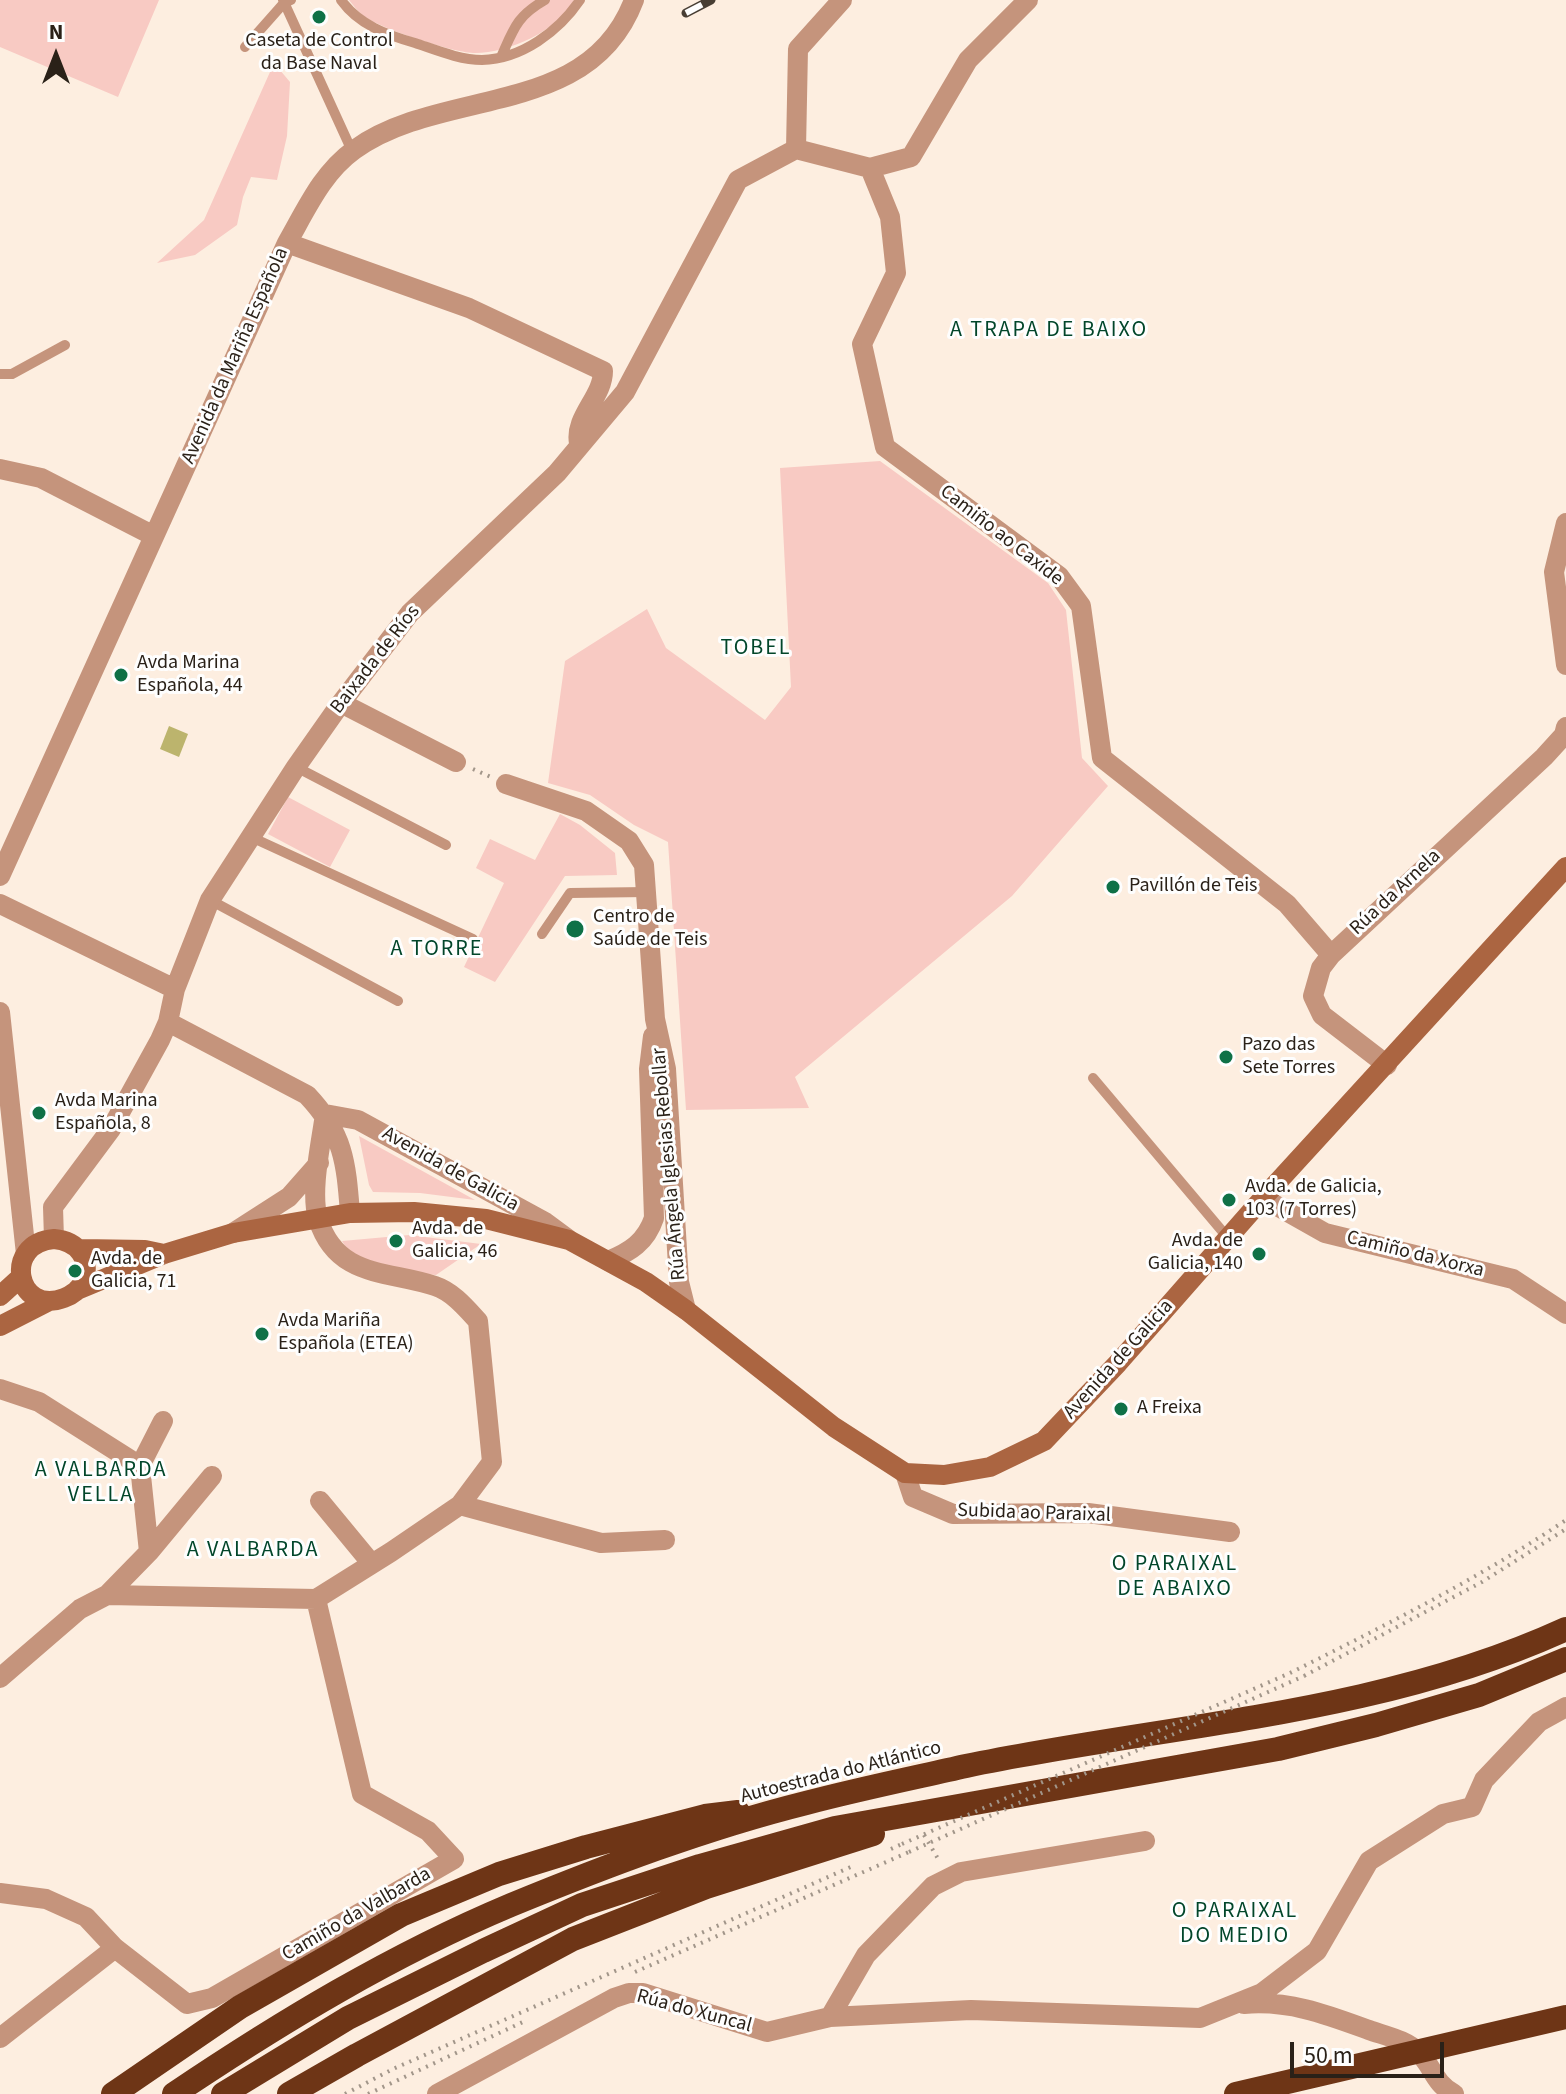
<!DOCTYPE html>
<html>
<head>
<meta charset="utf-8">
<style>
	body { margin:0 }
	#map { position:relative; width:1566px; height:2094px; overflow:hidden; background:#fdeee0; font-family:"Source Sans 3",sans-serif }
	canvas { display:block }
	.north { position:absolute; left:16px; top:16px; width:80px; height:80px; -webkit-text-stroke:6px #fefefe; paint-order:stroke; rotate:0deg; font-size:22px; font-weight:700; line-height:32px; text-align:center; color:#2a2118 }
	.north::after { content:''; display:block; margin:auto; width:28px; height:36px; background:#2a2118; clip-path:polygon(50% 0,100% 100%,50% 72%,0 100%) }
	.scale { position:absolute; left:1290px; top:2042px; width:154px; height:36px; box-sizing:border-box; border:4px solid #2a2118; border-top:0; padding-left:10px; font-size:24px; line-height:28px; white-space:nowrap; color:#2a2118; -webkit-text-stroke:6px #fefefe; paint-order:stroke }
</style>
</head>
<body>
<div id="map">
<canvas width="1566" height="2094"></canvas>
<div class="north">N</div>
<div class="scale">50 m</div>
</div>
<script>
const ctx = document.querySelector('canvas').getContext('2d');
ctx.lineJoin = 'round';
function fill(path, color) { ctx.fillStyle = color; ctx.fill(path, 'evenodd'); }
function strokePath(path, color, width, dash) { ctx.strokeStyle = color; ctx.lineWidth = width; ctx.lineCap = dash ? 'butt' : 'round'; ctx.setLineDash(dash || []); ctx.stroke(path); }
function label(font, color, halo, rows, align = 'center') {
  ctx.font = font + ' "Source Sans 3",sans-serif'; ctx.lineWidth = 6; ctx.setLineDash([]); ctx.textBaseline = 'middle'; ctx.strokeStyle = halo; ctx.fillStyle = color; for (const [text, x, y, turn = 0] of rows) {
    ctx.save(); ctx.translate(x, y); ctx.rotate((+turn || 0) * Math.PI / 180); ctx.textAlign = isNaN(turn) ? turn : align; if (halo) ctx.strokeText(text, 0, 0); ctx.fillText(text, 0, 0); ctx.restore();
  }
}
fill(new Path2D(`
	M0 0H159L118 97 0 47Z
	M349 0H574C559 31 506 54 473 53 452 52 377 28 361 14 357 10 353 5 349 0Z
	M274 63 290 82 287 136 277 180 251 177 243 197 237 225 195 255 157 263 204 220Z
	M880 461 1048 583 1066 610 1082 758 1108 786 1012 896 795 1077 809 1108 686 1110 668 842 634 825 590 795 548 783 565 661 647 609 666 648 765 720 791 687 780 468Z
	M288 797 350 830 330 867 268 834Z
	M560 814 580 825 615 853 617 875 565 876 495 982 464 967 504 883 476 868 490 839 535 860Z
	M359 1136 475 1200 420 1193 373 1192 369 1185Z
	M409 1235 481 1244 436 1275 410 1273 351 1255 342 1241Z`), '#f8cac3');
fill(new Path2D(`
	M169 726 188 734 179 757 160 749Z`), '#bcb46d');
strokePath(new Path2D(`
	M473 769 491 777
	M1290 1673C1384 1626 1478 1579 1566 1520
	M1304 1676 1482 1582 1566 1529
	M924 1835 940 1862
	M891 1849 902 1844
	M635 1972 909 1852
	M345 2094 393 2069 853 1866
	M368 2094 525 2021`), '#a2968a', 4, [2, 6]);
strokePath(new Path2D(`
	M283 0 352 151
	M341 0C359 25 387 35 415 43 436 50 460 60 482 60 522 59 559 31 580 0
	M245 47 284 3 291 0
	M501 57C514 28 517 16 545 0
	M0 374H12L65 345
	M296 767 446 845
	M251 837 473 939
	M210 900 398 1001
	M542 934 570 893 647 892
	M1093 1078 1228 1238`), '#c5947c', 10);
strokePath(new Path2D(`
	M796 149 870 168 890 217 896 273 862 344 885 447 1059 576 1081 606 1102 758 1287 904 1331 955
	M796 149 798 49 842 0
	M870 168 911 157 968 60 1028 0
	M287 243 469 308 603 371C603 397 574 417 579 443
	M0 469 41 478 154 536
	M1566 523 1554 572 1566 665
	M341 703 456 762
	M506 784 586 811 629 841 644 865 655 1019 666 1069 679 1282 686 1310
	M0 876 287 243C306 210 322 173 354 150 442 86 589 120 634 0
	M0 904 175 989
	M0 1012 26 1254
	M168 1022 307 1095C344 1134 346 1162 350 1213
	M1387 1065 1322 1015 1313 996 1321 968 1331 955 1544 757 1564 735 1566 727
	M325 1114 358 1120 545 1222 568 1239
	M1263 1198 1325 1233 1513 1279 1566 1314
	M233 1233 289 1197 319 1163
	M54 1239 53 1207 111 1129 160 1040 168 1022 175 989 210 900 296 767 341 703 410 613 557 473 625 392 738 180 796 149
	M608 1261C630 1252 646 1242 654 1218L649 1069 653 1036
	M0 1389 39 1402 140 1466 149 1552 107 1595
	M140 1466 163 1421
	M905 1473 913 1497 953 1514 1088 1513 1230 1532
	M320 1501 372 1564
	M460 1505 601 1543 665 1540
	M149 1552 212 1476
	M0 1678 80 1609 107 1595 316 1599 391 1552 460 1505 492 1462 478 1321C466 1308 453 1292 435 1286 388 1270 337 1279 318 1219 310 1191 321 1144 325 1114
	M0 1893 46 1899 86 1917 115 1948 187 2004 212 1998 454 1859 428 1831 362 1794 316 1599
	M1244 2004C1290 2000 1328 2015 1369 2030 1386 2036 1407 2040 1419 2053 1434 2068 1433 2082 1454 2094
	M830 2017 866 1955 933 1886 961 1872 1145 1841
	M0 2038 115 1948
	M437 2094 614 1998 629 1993H643L767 2032 830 2017 971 2010 1200 2018 1262 1993 1317 1951 1369 1861 1443 1814 1472 1807 1484 1780 1539 1722 1566 1707`), '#c5947c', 20);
strokePath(new Path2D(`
	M54 1239C77 1241 92 1258 83 1282 79 1290 72 1295 64 1298 16 1316 2 1243 54 1239Z
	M81 1249 145 1250 164 1254
	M77 1290 164 1254 233 1233 350 1213 414 1212 486 1219 569 1240 646 1282 686 1310 834 1427 905 1473 944 1475 990 1467 1044 1441 1118 1363 1263 1198 1566 867
	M0 1296 21 1277
	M0 1326 47 1302`), '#ab6541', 20);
strokePath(new Path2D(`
	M113 2094 240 2007 401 1915 499 1874 586 1847 705 1816 738 1812
	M174 2094C281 2022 392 1955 511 1905 606 1866 706 1828 806 1803 859 1789 913 1778 966 1766 1167 1724 1376 1716 1566 1629
	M223 2094 348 2018 483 1951 582 1905 700 1866 835 1828 1278 1749 1376 1725 1479 1695 1566 1659
	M289 2094 357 2055 573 1939 706 1887 873 1834
	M1236 2094 1566 2017`), '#6e3516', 24);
const rail = new Path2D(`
	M686 13 711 0`);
strokePath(rail, '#483e34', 9);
strokePath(rail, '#fefefe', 6, [18]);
strokePath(new Path2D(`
	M902 1844 1290 1673
	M909 1852 1304 1676`), '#a2968a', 4, [2, 6]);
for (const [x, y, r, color] of [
	[319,17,8,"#0f7147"],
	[121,675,8,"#0f7147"],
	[1113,887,8,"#0f7147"],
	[575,929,10,"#0f7147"],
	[1226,1057,8,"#0f7147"],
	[39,1113,8,"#0f7147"],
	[1229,1200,8,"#0f7147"],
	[396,1241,8,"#0f7147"],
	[1259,1254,8,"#0f7147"],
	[75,1271,8,"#0f7147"],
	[262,1334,8,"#0f7147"],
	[1121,1409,8,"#0f7147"]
]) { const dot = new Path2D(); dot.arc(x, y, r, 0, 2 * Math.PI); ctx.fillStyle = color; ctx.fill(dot); strokePath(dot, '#fefefe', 3); }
label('20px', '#2a2118', '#fefefe', [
	["Caseta de Control",319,42,"center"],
	["da Base Naval",319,65,"center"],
	["Avda Marina",137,664],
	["Española, 44",137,687],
	["Pavillón de Teis",1129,887],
	["Centro de",593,918],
	["Saúde de Teis",593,941],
	["Pazo das",1242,1046],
	["Sete Torres",1242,1069],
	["Avda Marina",55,1102],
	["Española, 8",55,1125],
	["Avda. de Galicia,",1245,1188],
	["103 (7 Torres)",1245,1211],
	["Avda. de",412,1230],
	["Galicia, 46",412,1253],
	["Avda. de",1243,1242,"right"],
	["Galicia, 140",1243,1265,"right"],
	["Avda. de",91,1260],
	["Galicia, 71",91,1283],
	["Avda Mariña",278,1322],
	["Española (ETEA)",278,1345],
	["A Freixa",1137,1409]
], 'left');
label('20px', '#2a2118', '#fefefe', [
	["Avenida da Mariña Española",236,356,-66],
	["Camiño ao Caxide",1001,536,38],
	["Baixada de Ríos",376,660,-52],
	["Rúa da Arnela",1396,893,-43],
	["Rúa Ángela Iglesias Rebollar",670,1164,-95],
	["Avenida de Galicia",450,1170,29],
	["Camiño da Xorxa",1415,1255,14],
	["Avenida de Galicia",1119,1360,-48],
	["Subida ao Paraixal",1034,1514,2],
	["Autoestrada do Atlántico",841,1773,-14],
	["Camiño da Valbarda",357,1915,-30],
	["Rúa do Xuncal",694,2012,15]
]);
ctx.letterSpacing = '2px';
label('22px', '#02462a', '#fefefe', [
	["A TRAPA DE BAIXO",1049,331],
	["TOBEL",756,649],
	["A TORRE",437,950],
	["A VALBARDA",101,1471],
	["VELLA",101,1496],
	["A VALBARDA",253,1551],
	["O PARAIXAL",1175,1565],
	["DE ABAIXO",1175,1590],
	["O PARAIXAL",1235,1912],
	["DO MEDIO",1235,1937]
]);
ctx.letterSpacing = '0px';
</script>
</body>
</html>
